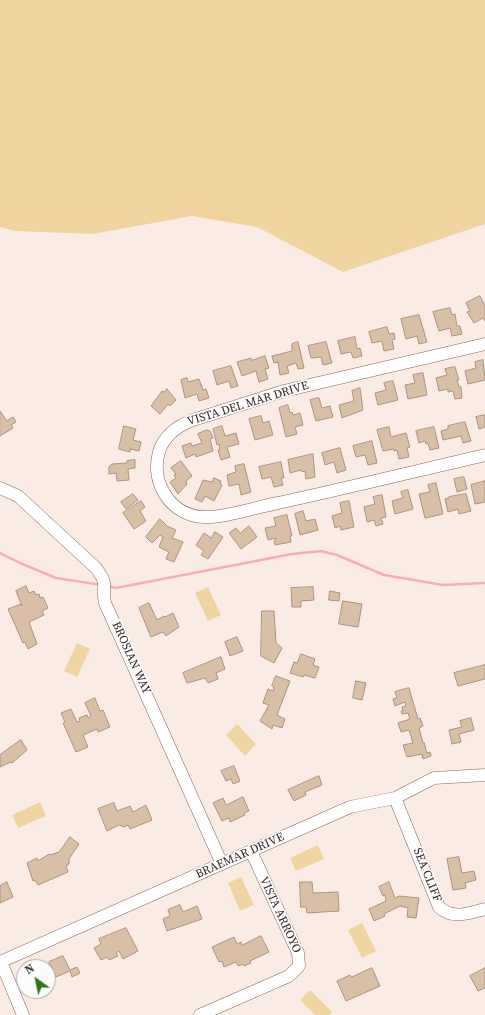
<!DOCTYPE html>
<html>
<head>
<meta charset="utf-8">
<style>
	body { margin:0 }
	#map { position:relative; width:485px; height:1015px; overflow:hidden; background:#faece5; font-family:"Source Serif 4",serif }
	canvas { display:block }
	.north { position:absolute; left:16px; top:959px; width:40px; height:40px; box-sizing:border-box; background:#fcfcfc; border:1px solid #aca6a4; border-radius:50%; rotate:327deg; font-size:11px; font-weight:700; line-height:16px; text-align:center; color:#332620 }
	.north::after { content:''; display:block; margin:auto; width:14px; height:18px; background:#2d7314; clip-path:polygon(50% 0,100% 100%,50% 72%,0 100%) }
</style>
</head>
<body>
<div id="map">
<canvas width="485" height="1015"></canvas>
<div class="north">N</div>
</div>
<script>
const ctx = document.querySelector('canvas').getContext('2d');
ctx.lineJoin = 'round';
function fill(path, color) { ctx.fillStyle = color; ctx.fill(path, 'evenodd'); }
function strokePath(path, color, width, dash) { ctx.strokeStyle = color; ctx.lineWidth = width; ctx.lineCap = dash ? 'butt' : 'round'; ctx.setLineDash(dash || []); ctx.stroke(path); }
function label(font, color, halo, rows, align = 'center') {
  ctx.font = font + ' "Source Serif 4",serif'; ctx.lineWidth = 3.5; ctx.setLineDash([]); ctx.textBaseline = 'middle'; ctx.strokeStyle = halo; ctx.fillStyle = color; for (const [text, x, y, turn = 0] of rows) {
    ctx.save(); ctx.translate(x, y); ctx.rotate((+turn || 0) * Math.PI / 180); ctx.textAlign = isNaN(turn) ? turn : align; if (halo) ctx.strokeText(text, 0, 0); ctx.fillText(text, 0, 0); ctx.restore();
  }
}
fill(new Path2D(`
	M0 0H485V224L343 272 257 227 192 216 93 234 14 231 0 227Z
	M208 587 221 615 208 621 195 593Z
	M77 643 90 649 77 677 64 671Z
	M237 724 256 744 245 756 226 735Z
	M40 802 46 816 18 828 12 815Z
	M318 845 324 859 296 871 290 858Z
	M241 877 254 905 240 911 228 883Z
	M362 923 376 951 362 958 348 930Z
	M310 990 332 1012 329 1015H315L300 1000Z`), '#f0d4a0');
strokePath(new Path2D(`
	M0 553 20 563 56 578 102 585
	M108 586 116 588 292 554 321 551 337 555 384 575 443 585 485 583`), '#f6afba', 2.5);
const building = new Path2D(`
	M480 296 485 306V321L483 318 474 323 467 312 470 311 466 303Z
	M450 308 452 315 455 314 457 326H460L462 334 452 336 450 328 439 331 433 312Z
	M419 315 427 342 419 344 417 336 406 339 401 319Z
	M387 327 389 334 394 333 395 339 392 340 394 349 384 351 382 341 372 343 369 332Z
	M355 337 357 349 360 348 362 356 353 358 351 352 341 354 338 341Z
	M298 342 304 368 298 369 296 363 287 366 289 373 280 375 278 362 274 363 272 356 292 351V344Z
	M326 342 332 363 323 365 321 357 311 358 308 346Z
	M265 356 269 368 265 369 268 379 259 382 256 371 242 376 237 362 251 358 252 360Z
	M483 360 485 380 468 384 465 371 476 368 475 362Z
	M231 366 238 386 231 388 229 381 217 385 213 371Z
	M455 367 459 380H457L459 387H461L462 398 455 399 453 391 448 392V389L439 391 436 378 447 375 445 369Z
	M423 373 427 395 408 399 405 385 415 383 413 375Z
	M187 378 188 382 199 379 203 390 206 389 209 398 199 401 197 394 185 398 181 380Z
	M393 381 398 400 378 405 375 393 386 390 384 383Z
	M360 388 363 410 342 418 339 405 354 401 352 391Z
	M167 389 176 400 170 406 168 404 160 414 151 406 162 391 164 392Z
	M319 398 322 408 330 406 333 417 316 421 310 400Z
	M288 405 290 413 292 412 293 415 300 413 303 425 295 427 297 434 286 437 279 408Z
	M0 411 7 421 13 417 16 422 11 425 13 428 0 436Z
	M485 415V427L479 429 476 417Z
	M261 416 263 423 269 421 273 435 255 440 249 419Z
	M465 422 471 441 463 443 461 436 443 440 441 431 448 429V426Z
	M124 426 136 429 133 440 141 442 139 451 130 449V452L119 449Z
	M222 426 225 436 236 433 239 444 227 447 230 457 221 460 218 450 220 449 219 444 217 445 213 429Z
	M389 427 391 437 406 433 410 447 407 448 409 457 399 459 397 450 394 451V449L383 451 377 430Z
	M434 427 439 448 430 450 428 443 426 444 425 441 419 443 416 431Z
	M207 430 210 431 213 438 210 439 213 451 196 457 195 454 186 458 182 446 191 443 192 446 202 443 198 434Z
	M372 441 377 463 368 465 365 455 356 457 353 446Z
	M340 448 346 470 337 473 334 462 325 465 322 453Z
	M313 454 315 477 306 479 305 471 302 472 301 470 290 473 288 460Z
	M135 460V468L128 469 129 480 117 481 116 473 109 474V467L112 464 127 463V461Z
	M181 461 192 476 186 481 187 484 178 494 170 482 176 478 174 475 176 474 171 468Z
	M281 462 284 478H281L283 485 274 487 271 477 262 479 259 467Z
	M244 464 251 492 241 495 239 484 229 486 227 475 236 472 235 466Z
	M464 477 467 489 457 492 454 479Z
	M214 478 221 481 220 484 222 485 214 501 205 496 202 502 195 499 203 480 212 482Z
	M485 481V502L475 504 471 485Z
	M436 483 443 514 425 518 419 494 430 492 428 485Z
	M408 490 413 509 395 514 392 501 403 498 401 492Z
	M133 494 138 500 126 509 121 502Z
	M466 494 471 511 459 514 458 509 448 512 445 499 449 498V497Z
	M382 495 386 517 381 518 383 524 376 526 374 520 367 522 364 507 375 504 373 497Z
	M141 501 145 507 140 511 146 521 134 529 123 513Z
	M349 501 354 527 341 530 340 526 335 528 332 516 342 513 340 503Z
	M303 511 306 521 315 519 318 530 300 535 295 514Z
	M287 515 292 536H290L291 542 275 545 274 541 276 540V538L268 540 265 528 276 526 274 518Z
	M160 519 167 526 176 530 172 538 183 542 174 562 166 559 169 552 159 547 163 537 160 535 152 543 146 537Z
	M249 526 257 537 241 549 229 533 236 528 240 533Z
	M215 532 223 537 208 559 201 555 204 551 196 545 204 533 211 538Z
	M26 586 29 593 34 591 36 595 39 594 40 598 43 597 48 608 42 611 44 615 29 622 37 644 28 649 25 642 23 643 8 609 21 604 22 606 16 591Z
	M313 587 314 600 301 601V607H292L291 588Z
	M330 591 340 593 339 601 329 600Z
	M343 601 362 604 358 627 339 624Z
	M149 603 157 620 164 616 165 617 173 613 179 627 166 636 163 632 151 637 139 608Z
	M262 611H274L276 643 282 648 274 663 261 656Z
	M237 637 243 651 230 656 225 642Z
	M301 654 315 659 313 665 319 667 315 678 304 675 303 677 290 673 294 662 297 663Z
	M221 657 225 669 216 673 218 679 208 683 205 678 187 683 183 673Z
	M485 665V679L458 686 454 673Z
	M276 676 290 681 277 715 285 719 282 728 273 725 272 729 260 721 269 705 263 703 268 689 273 691 274 687 272 686Z
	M356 681 366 683 362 700 353 698Z
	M409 688 418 719 420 718 423 726 419 728 423 743 424 742 427 753 430 752 431 756 423 759 422 754 407 757 403 745 413 743 409 730 401 732 398 723 410 719 408 713 402 714 401 711H403L402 707 406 706 405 702 395 706 393 699 397 698 395 692Z
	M95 698 100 711 103 710 110 727 98 732 97 729 83 735 88 747 76 752 63 723 65 722 61 713 71 709 77 722 80 721 79 718 87 715 88 718 91 716 85 703Z
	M471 718 474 730 459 734 461 742 452 744 449 730 462 727 460 721Z
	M21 740 27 750 12 763 11 762 0 767V755Z
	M234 766 240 781 233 784 231 779 226 781 221 771Z
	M319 776 322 785 305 792 306 795 294 801 288 790Z
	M243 797 249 811 244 813 245 815 230 822 229 818 222 821 213 803 223 798 226 805Z
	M114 803 117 811 130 806 133 812 146 805 152 820 130 829 128 825 124 827 119 825 107 831 98 809Z
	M70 837 79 844 69 859V864L66 866 68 872 38 885 35 880 33 881 27 863 37 858 38 861 49 854 50 855 59 852Z
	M459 857 462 873 474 871 476 880 465 883 466 888 453 890 447 859Z
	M7 882 13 897 0 903V886Z
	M300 882H312L313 893 338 892 339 911 307 913 306 907H301Z
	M389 882 395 898 399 896 419 898 416 918 407 917 408 908 400 906 384 914 385 916 374 921 369 909 386 901 385 895 383 896 379 887Z
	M180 905 183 912 197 906 202 919 167 931 163 919 170 916 168 910Z
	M126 928 138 951 123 959 119 951 116 953 118 956 109 960 107 957 101 960 94 948 101 944 99 939Z
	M261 936 269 952 250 961 251 963 244 966 243 964 238 966 236 962 224 967 222 961 219 962 212 947 234 937 237 944 241 942 242 945Z
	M63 956 70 970 77 967 80 973 72 977 70 971 56 977 49 962Z
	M372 968 380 986 346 1001 337 981 350 975 351 977Z
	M485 968V988L478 991 470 976Z`);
fill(building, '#dabfa7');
strokePath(building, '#ac937c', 1);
const minor = new Path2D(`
	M485 344 284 391 193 420C177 426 164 436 159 452 150 483 171 516 204 517 224 518 257 507 278 503 347 488 416 471 485 455
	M0 488 18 496 96 568C110 587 101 584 105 603L222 864
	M395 798 439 907C453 920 468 913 485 909
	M0 962 350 807 395 798 434 778 485 775
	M1 962 23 1015
	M200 1015 289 976 299 966 298 953 251 851`);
strokePath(minor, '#846658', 13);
strokePath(minor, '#fff', 12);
label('12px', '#332620', '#fcfcfc', [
	["VISTA DEL MAR DRIVE",248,404,-17],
	["BROSIAN WAY",131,658,66],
	["BRAEMAR DRIVE",240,856,-24],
	["SEA CLIFF",427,875,68],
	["VISTA ARROYO",280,915,65]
]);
</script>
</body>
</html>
